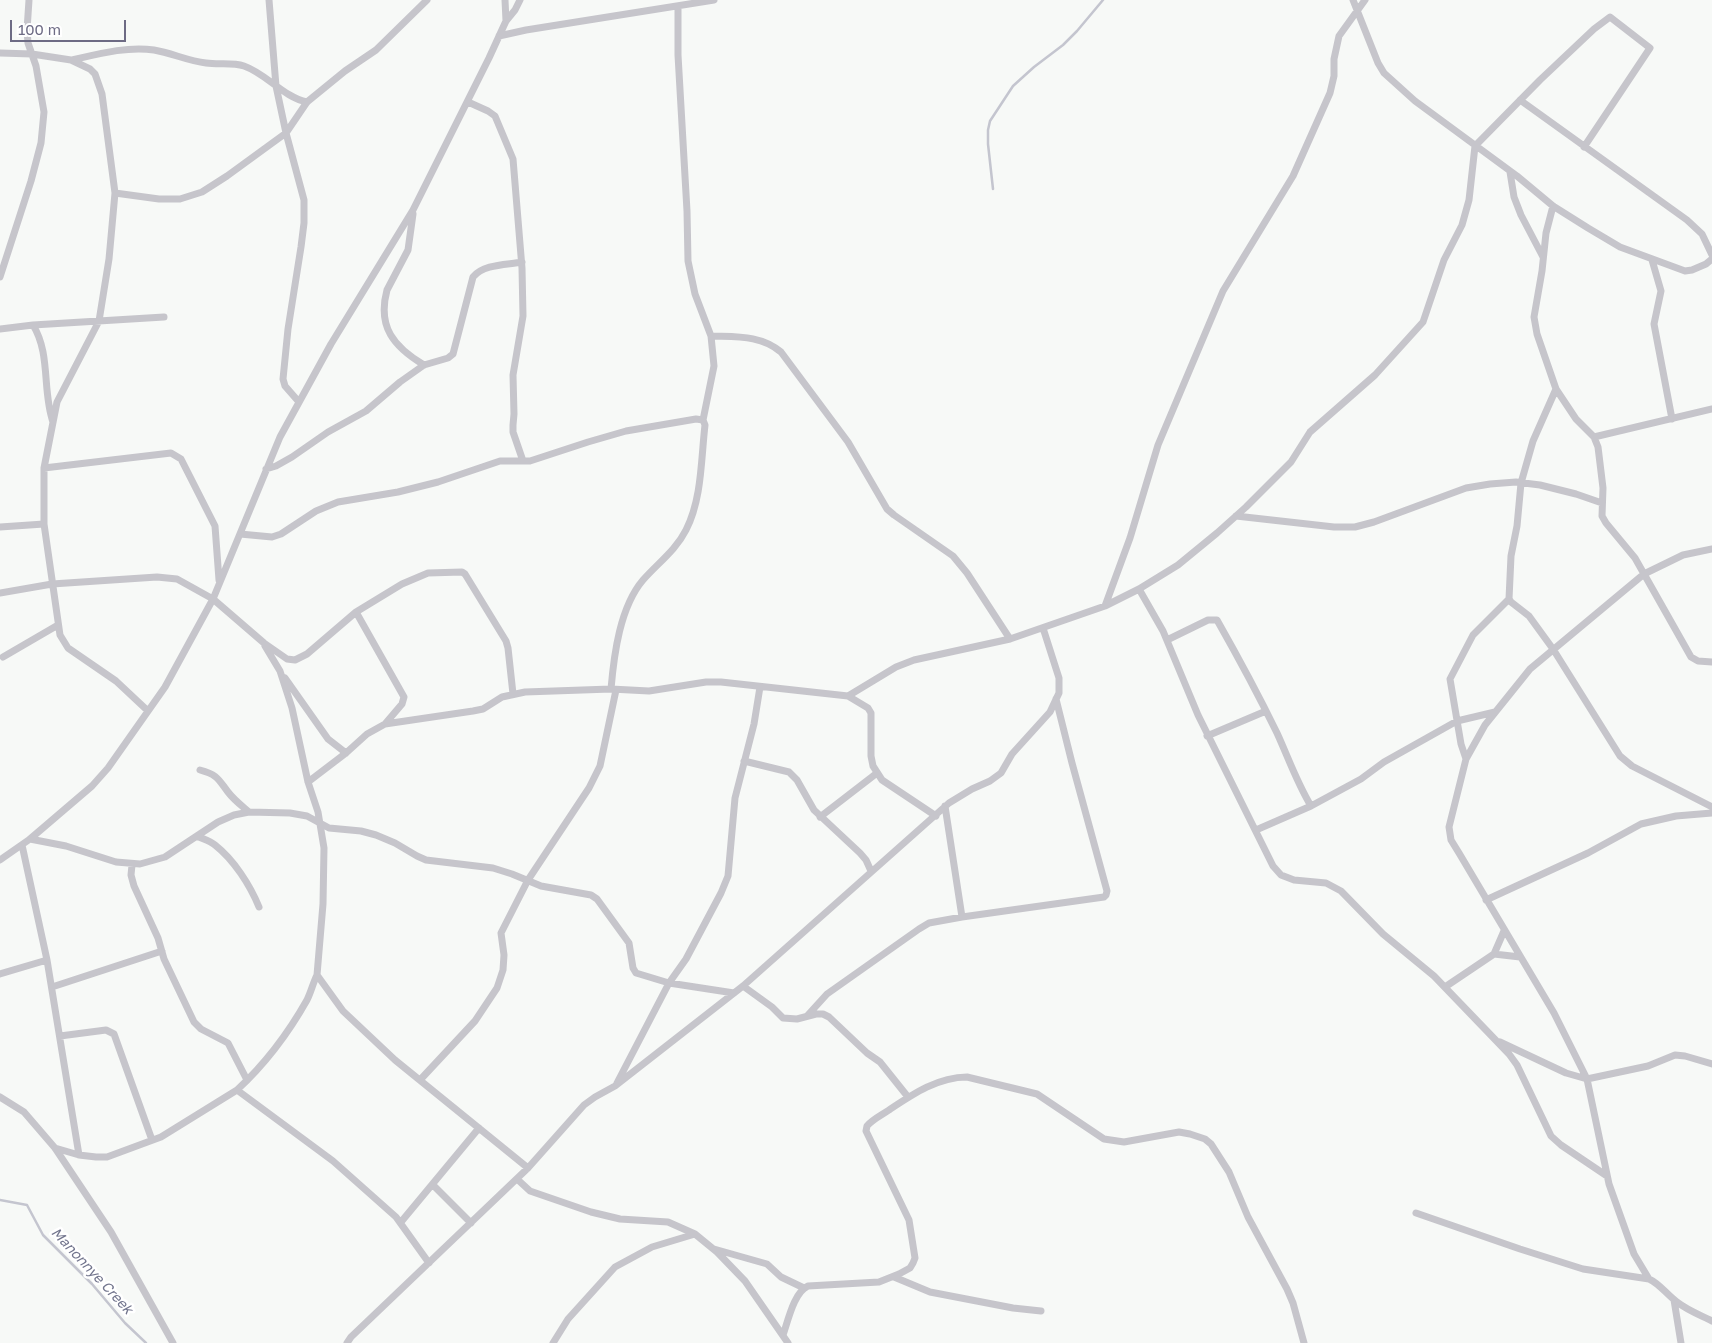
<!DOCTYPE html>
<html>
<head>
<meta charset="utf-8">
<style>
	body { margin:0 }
	#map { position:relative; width:1712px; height:1343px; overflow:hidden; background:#f7f9f7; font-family:"Golos Text",sans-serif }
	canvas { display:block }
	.scale { position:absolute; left:10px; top:20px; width:116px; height:22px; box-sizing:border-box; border:2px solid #6d6b84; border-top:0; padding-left:6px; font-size:15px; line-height:18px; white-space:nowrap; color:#6d6b84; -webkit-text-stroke:4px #fff; paint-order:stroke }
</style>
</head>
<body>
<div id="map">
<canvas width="1712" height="1343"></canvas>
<div class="scale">100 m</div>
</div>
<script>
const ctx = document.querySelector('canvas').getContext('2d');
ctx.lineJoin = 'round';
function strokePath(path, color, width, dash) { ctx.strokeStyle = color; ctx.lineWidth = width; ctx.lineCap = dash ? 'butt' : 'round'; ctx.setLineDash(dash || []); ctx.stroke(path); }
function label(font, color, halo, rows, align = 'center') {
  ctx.font = font + ' "Golos Text",sans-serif'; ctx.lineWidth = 5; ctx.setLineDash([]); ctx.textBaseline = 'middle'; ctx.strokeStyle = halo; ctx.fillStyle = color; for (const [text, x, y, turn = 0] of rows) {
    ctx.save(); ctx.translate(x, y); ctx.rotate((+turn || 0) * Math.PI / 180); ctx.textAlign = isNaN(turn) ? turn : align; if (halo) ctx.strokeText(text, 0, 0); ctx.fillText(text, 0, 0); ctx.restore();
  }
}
strokePath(new Path2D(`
	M993 189 988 144V130L990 121 1013 86 1034 67 1063 45 1077 31 1103 0
	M0 1200 27 1205 43 1235 92 1284 125 1323 146 1343`), '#c4c5cf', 2.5);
strokePath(new Path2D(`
	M269 0 276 86 286 133 304 200V223L301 247 288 329 283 379 285 386 299 402
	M505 0 506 21
	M1353 0 1378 63 1384 73 1415 101 1517 176 1553 206 1588 228 1620 247 1685 271 1692 270 1706 264 1712 259
	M678 6V55L687 211 688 261 695 294 711 336 714 366 703 420
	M499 36 526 30 714 0
	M0 53 32 54 71 60 90 69 95 74 102 94 115 193 109 259 99 321 57 402 44 468V524L60 635 68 648 116 681 148 711
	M72 60C98 54 127 46 154 50 172 53 188 61 206 63 219 65 232 62 244 66 267 74 283 97 307 102
	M1520 100 1687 220 1702 234 1712 255
	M468 102 488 111 495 116 513 159 522 268 523 316 513 375 514 414 513 425V432L523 461
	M1510 172 1514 197 1521 215 1543 257
	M115 193 159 199H180L202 192 227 176 286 133 307 102 345 71 376 50 427 0
	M1553 206 1546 233 1542 271 1534 317 1537 334 1556 389 1576 419 1594 437 1598 447 1603 488 1602 516 1606 523 1635 558 1691 657 1698 661 1712 662
	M413 214 408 250 387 290C377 327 394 347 424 365
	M1652 260 1661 291 1654 324 1672 419
	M0 277 31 181 41 143 44 112 36 66 28 43 27 30 29 0
	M33 325 164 317
	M0 329 33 325C51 354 42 391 53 422
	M711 336C737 337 761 335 781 352L848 442 887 509 894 515 953 556 967 573 1010 639
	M1556 389 1533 441 1521 483 1517 526 1511 556 1509 599 1511 602 1529 616 1553 649 1620 756 1632 766 1712 807
	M1594 437 1712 409
	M44 468 171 453 181 459 215 526 219 580
	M266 469 276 466 292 457 328 432 366 411 400 382 424 365 448 358 453 354 473 277C484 264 506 265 522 262
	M1236 516 1334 527H1355L1374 522 1466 488 1490 484 1516 482 1540 485 1576 494 1602 503
	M0 527 44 524
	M240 534 272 537 281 534 316 511 338 502 398 492 438 482 500 461H530L588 442 626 431 696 419 703 420 705 425C701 459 702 499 686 530 676 550 658 563 643 580 620 607 614 654 611 689
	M1139 589 1163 631 1198 715 1273 866 1281 875 1294 880 1326 883 1341 891 1383 934 1434 976 1509 1054 1517 1065 1551 1136 1561 1145 1607 1176
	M0 593 52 584 157 577 177 579 213 599 264 643 287 659 295 660 307 654 356 612 402 584 428 573 462 572 465 574 506 641 508 648 513 694
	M1105 606 1130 538 1158 445 1223 291 1293 176 1330 93 1334 76V59L1339 36 1365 0
	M356 612 404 697 402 704 385 724
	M1167 640 1208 620H1217C1238 657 1258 694 1277 733 1288 757 1297 783 1311 806
	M265 646 280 671 292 708 308 782 318 812 324 848 323 904 317 975 343 1011 395 1060 528 1168
	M3 657 58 625
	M285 678 328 739 346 753
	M848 696 896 667 914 660 1010 639 1105 606 1139 589 1178 565 1217 533 1246 507 1291 462 1310 432 1375 375 1423 322 1444 260 1462 225 1469 200 1475 146 1540 80 1594 29 1610 17 1650 48 1584 147
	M1207 736 1266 711
	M1466 759 1461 744 1450 679 1473 635 1509 599
	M744 761 789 772 797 780 814 810 860 853 866 860 871 871
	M200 770C218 775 218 779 228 792 234 800 242 806 249 812
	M308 782 346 753 367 734 385 724 473 711 483 709 502 697 525 692 611 689 649 691 706 682H721L848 696 868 708 871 713V756L873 766 882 780 936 816
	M945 806 962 917
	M820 817 877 773
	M1256 830 1311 806 1361 779 1384 762 1457 721 1495 712
	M197 836C203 839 210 841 215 845 234 860 250 885 259 907
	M30 839 66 846 116 862 140 864 165 857 218 822 234 815 249 812 290 813 307 816 329 828 361 831 376 835 395 843 417 856 426 860 493 868 512 874 541 886 591 895 597 899 629 943 633 968 636 973 669 983 734 993
	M22 845 47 960 79 1155
	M0 860 30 839 92 786 108 768 165 687 213 599 280 437 331 344 413 210 489 58 506 21 515 10 520 0
	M132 865 131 875 134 886 158 938 164 959 194 1022 201 1029 228 1043 247 1080
	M1486 900 1588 853 1641 824 1676 816 1712 813
	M1494 954 1520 957
	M0 974 47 960
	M743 986 772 1007 783 1018 797 1019 816 1014H823L829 1017 867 1053 880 1062 908 1097
	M52 987 162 951
	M1445 987 1494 954 1504 931
	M807 1016 827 994 919 929 929 923 962 917 1104 897 1106 895 1107 891 1072 763 1056 699
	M60 1036 106 1030 114 1034 152 1140
	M1500 1042 1566 1073 1587 1079 1648 1066 1675 1055 1685 1056 1712 1064
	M420 1080 475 1021 497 988 503 970 504 955 501 933 528 880 589 788 600 766 616 690
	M617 1083 669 983 686 959 721 893 728 876 735 798 754 724 760 687
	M237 1090 333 1161 396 1217 429 1263
	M0 1097 24 1112 55 1148 111 1232 173 1343
	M55 1148 79 1155 96 1157H107L161 1137 237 1090C264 1065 289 1032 307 1000 311 992 313 983 317 975
	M517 1179 530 1191 591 1212 620 1219 668 1222 695 1234 717 1252 745 1281 788 1343
	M433 1185 471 1223
	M1416 1213 1520 1249 1583 1269 1649 1279C1660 1284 1666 1294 1677 1302 1687 1310 1700 1315 1712 1321
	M401 1222 479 1128
	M714 1249 767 1264 781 1277 804 1288
	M894 1277 930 1292 1013 1308 1041 1311
	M1649 1279 1634 1254 1609 1184 1587 1079 1554 1013 1459 853 1451 840 1449 827 1466 759 1485 725 1530 669 1644 574 1683 555 1712 549
	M1674 1300 1681 1343
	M783 1335C788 1321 794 1292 808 1286L879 1282 899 1274 910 1268 913 1263 915 1258 909 1220 866 1131 867 1126C873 1119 882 1115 889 1110 913 1094 938 1077 967 1077L1037 1094 1104 1139 1124 1142 1179 1132 1190 1134 1205 1139 1211 1144 1229 1172 1248 1217 1287 1289 1293 1303 1304 1343
	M347 1343 351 1337 528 1168 584 1105 595 1097 615 1086 743 986 949 803 972 789 990 781 1001 773 1012 754 1050 712 1059 693V678L1043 628
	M553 1343 568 1319 615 1267 652 1247 695 1234`), '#c6c5cb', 7);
label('italic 14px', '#72758d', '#fff', [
	["Manonnye Creek",92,1271,47]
]);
</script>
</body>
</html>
